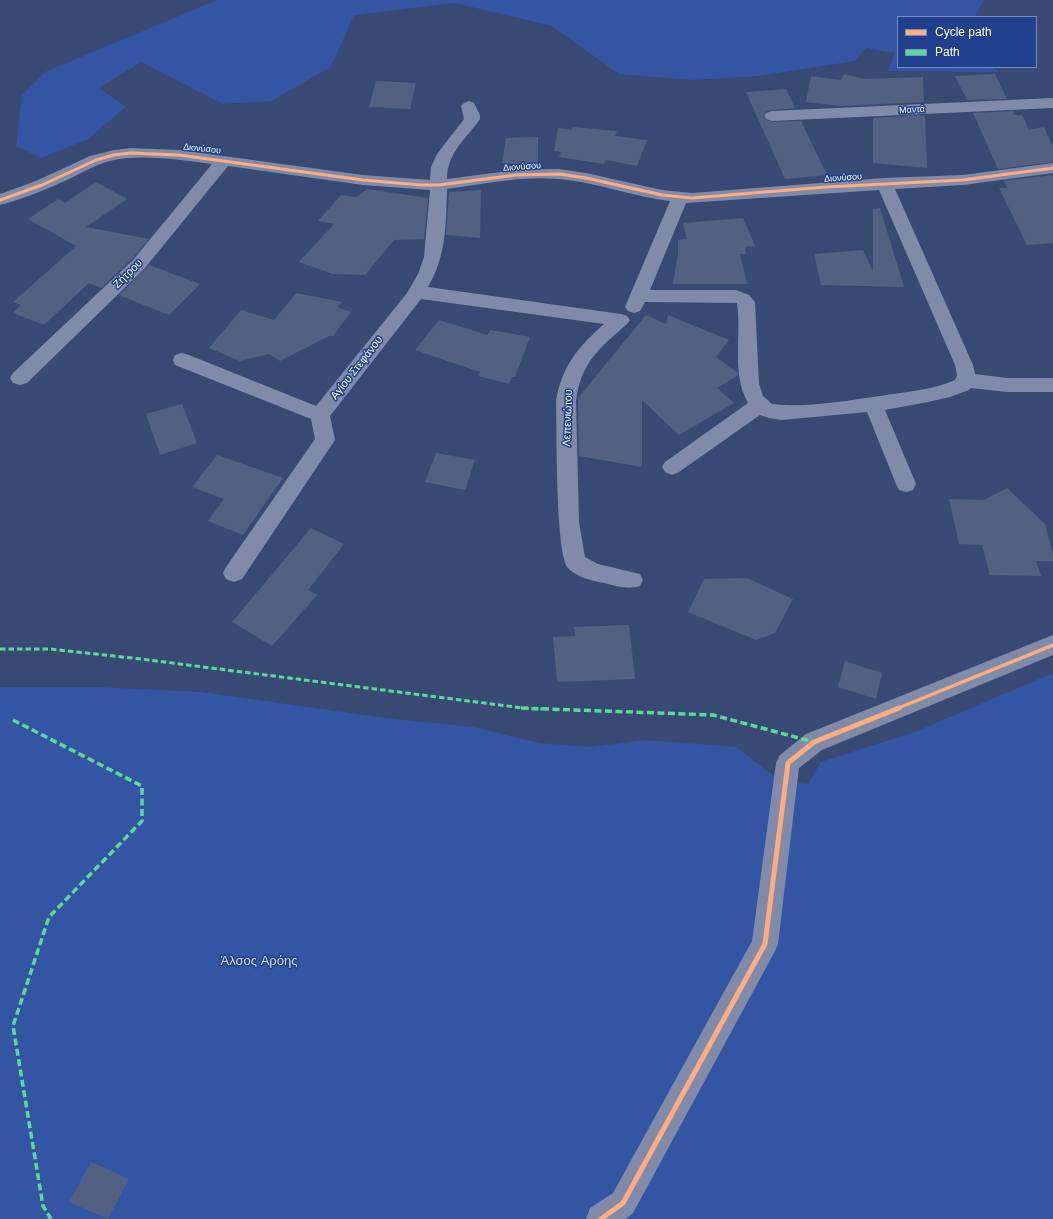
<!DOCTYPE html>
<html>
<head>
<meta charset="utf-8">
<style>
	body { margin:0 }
	#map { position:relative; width:1053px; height:1219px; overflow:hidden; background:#384a74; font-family:Helvetica,sans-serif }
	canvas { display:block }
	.legend { position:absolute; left:897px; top:16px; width:140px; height:52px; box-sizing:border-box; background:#203f8d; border:1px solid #798cbb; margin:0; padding:5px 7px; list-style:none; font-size:12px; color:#fff }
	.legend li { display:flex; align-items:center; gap:8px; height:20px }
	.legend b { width:20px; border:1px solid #798cbb }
</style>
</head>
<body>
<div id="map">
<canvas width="1053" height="1219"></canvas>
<ul class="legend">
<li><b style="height:5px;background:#ffac80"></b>Cycle path</li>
<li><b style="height:5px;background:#5adb95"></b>Path</li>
</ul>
</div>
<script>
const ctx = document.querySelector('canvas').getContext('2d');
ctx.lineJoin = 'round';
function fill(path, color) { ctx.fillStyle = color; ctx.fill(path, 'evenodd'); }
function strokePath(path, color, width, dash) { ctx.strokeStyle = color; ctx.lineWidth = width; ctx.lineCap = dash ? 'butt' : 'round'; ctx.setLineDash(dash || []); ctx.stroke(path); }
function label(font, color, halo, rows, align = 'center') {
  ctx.font = font + ' Helvetica,sans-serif'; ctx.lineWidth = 3; ctx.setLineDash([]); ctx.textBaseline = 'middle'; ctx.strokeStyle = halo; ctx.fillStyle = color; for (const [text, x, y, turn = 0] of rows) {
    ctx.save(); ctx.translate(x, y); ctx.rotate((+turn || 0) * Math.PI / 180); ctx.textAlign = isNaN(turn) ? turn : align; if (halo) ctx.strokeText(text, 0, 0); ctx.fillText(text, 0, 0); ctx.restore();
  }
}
fill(new Path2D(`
	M217 0H984L975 16 977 17H898V67H994L998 72 888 71 895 53 866 48 855 61 757 76 695 80 619 74 552 26 455 3 354 15 331 67 271 101 223 104 141 62 99 88 126 107 88 139 41 158 16 146 22 95 45 72Z
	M1053 673V1219H0V687H97L201 692 385 718 473 727 539 743 590 747 646 740 736 747 780 781 808 784 821 762 915 732Z`), '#3455a3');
fill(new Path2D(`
	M844 74 864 79 923 77 924 102 839 106 806 102 811 76 841 80Z
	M995 74 1007 99 967 100 955 76Z
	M376 81 416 83 410 109 369 107Z
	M786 89 795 108 772 110 765 112 763 117 766 120 772 122 801 121 827 175 785 179 746 92Z
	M1013 111 1014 115H1022L1029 130 1044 127 1053 147V162L998 169 973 113Z
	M925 115 927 168 873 163V118Z
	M573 127 617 131 615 136 647 140 637 166 606 160 604 164 559 157 561 152 554 151 558 128 571 130Z
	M538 137V166L502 163 506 138Z
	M1053 175V243L1027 245 999 188H1007L1004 181Z
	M96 182 127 199 86 227 149 239 132 259 101 288 89 283 44 325 13 313 21 305 13 302 76 246 28 219 58 199 65 203Z
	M367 189 428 198 424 239 394 240 365 275 333 274 299 262 334 224 318 221 341 195 357 197Z
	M481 190 480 238 446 235 449 192Z
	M880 208 904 287 821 285 814 254 863 250 873 272V209Z
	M743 218 755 246 745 247 746 254H740L747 284H673L678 253V240L687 239 683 223Z
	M149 265 200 284 169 315 119 295Z
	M296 293 342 302 337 307 351 312 333 336H329L280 361 269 354 240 361 209 348 241 310 274 320Z
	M646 315 666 324 668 315 729 340 716 357 738 373V375L717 388 734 403 679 435 642 400V467L579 456 578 398Z
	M439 320 487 335 491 330 530 337 515 377H512L509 384 478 376 480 372 415 350Z
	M182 404 197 443 160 455 146 414Z
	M436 453 475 460 465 490 425 482Z
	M217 455 283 478 243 535 208 521 224 499 192 487Z
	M1007 488 1045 524 1053 554V561H1036L1041 576 990 575 982 545 959 544 949 499 984 500Z
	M311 528 344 544 308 590 317 595 272 646 232 622Z
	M747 578 793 599 775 633 756 640 688 612 704 579Z
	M629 625 635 679 557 682 553 637 575 636 574 627Z
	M845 661 882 673 876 699 838 687Z
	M91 1162 129 1179 108 1219 69 1202Z`), '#526182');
fill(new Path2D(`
	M1053 98V108L772 121 766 119 764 116 766 113 772 111Z
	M469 101 474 103 480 115V119C466 139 447 153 447 179L516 170 559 169 586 173 662 190 692 193 884 178 963 175 1053 163V173L963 185 895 189 973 365 975 374 1007 378H1053V392H1007L971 388 969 390 950 397 928 402 885 410 916 484 913 490 906 492 899 490 896 484 867 412 782 420 769 418 760 415 679 472 672 475 665 472 662 467 665 462 748 403C731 373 742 336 737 303L645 302 640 311 634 313 628 311 625 307 670 201C633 197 597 182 559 179 522 176 484 184 447 189 446 224 446 257 428 287L621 314 627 316 630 320 627 324C599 349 581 362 576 401L579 522 585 557 598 564 640 574 643 580 640 586C628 590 616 586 604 583 593 581 576 577 568 568 555 553 557 427 556 401 562 366 578 347 604 324L421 299 330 416 335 440 242 579 234 582 226 579 223 573 226 567 315 439 311 419 175 365 173 360 175 355 182 353 189 355 316 406 407 293 418 274 424 257 430 190 363 185 228 166 145 268 27 383 20 385 13 383 10 378 13 373 133 260 212 164C183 160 143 154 114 160 98 163 84 172 69 179 47 189 24 199 0 205V194L36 181 90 156 114 150 131 148 179 150 363 175 430 180 431 167 437 154 464 119 461 106 464 103ZM879 190 955 365 957 375 955 380C932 390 905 392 880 396 845 401 807 408 772 404L763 396 759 384 755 302 749 295 736 290H650L686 203Z
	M1053 635V655L822 750 799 768 778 944 774 953 633 1213 626 1219H586L590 1208 613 1193 752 941 776 763 780 755 806 734Z`), '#7f8ba8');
strokePath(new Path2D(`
	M0 649H50L141 659 523 708 542 709`), '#5adb95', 3, [5.5, 3]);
strokePath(new Path2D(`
	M521 708 713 715 814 742
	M13 720 142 786V821L49 917 13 1026 43 1206 51 1219`), '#5adb95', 3.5, [7, 3.5]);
strokePath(new Path2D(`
	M0 200 42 185 96 160 114 155 131 153 179 155 363 180 421 185H439L516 175 559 174 586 178 662 195 692 198 826 187 963 180 1053 168`), '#ffac80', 3);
strokePath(new Path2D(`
	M896 709 1053 645`), '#ffac80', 3.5);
strokePath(new Path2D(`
	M601 1219 623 1203 765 944 788 763 814 742 899 708`), '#ffac80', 5);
label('9px', '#fff', '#203f8d', [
	["Μαντά",912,110,-3],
	["Διονύσου",202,149,6],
	["Διονύσου",522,167,-4],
	["Διονύσου",843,178,-4]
]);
label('11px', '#fff', '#203f8d', [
	["Ζήτρου",128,274,-45],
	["Αγίου Στεφάνου",357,368,-52],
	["Λεπενιώτου",568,418,-88]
]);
label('13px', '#d3def9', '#203f8d', [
	["Άλσος Αρόης",259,961]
]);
</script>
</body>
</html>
